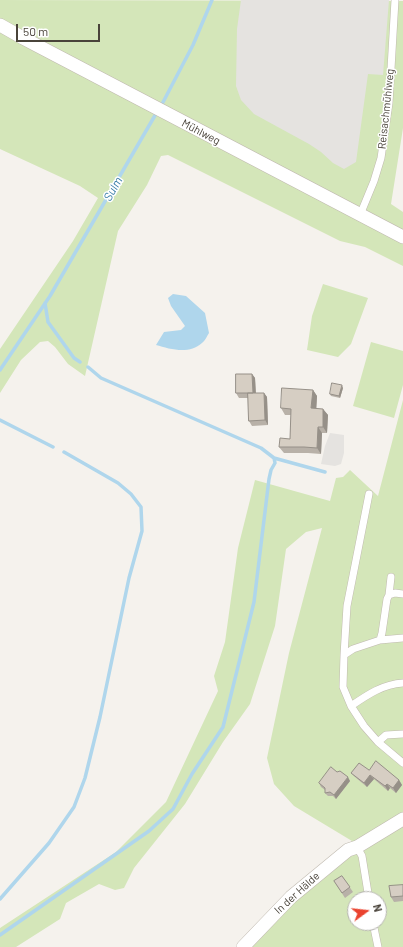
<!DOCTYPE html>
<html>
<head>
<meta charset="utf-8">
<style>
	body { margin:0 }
	#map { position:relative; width:403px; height:947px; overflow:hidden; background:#f5f2ed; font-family:Barlow,sans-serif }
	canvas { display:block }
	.north { position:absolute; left:347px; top:891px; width:40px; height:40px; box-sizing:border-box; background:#fff; border:1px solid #b6b4b0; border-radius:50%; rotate:75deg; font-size:11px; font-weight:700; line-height:16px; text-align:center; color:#49433a }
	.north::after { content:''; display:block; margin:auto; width:14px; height:18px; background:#ea432f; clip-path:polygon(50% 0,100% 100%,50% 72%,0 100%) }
	.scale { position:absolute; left:16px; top:24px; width:84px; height:18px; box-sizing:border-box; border:2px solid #49433a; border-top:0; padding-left:5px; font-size:12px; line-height:14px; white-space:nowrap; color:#49433a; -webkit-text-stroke:3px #fff; paint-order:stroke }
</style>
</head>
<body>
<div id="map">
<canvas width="403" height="947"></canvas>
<div class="north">N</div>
<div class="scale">50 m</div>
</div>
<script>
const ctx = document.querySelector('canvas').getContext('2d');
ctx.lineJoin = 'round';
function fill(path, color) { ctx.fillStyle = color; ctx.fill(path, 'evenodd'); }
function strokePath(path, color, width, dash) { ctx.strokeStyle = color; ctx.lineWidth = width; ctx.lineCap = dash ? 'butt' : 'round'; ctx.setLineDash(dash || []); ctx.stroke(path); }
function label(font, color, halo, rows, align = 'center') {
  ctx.font = font + ' Barlow,sans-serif'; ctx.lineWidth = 3; ctx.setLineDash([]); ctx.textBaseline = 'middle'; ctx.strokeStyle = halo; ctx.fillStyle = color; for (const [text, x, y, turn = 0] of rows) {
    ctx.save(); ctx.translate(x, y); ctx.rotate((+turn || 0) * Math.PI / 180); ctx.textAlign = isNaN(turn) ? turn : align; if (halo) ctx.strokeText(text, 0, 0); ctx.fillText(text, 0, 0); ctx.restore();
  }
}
fill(new Path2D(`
	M0 0 403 1V128L391 204 403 212V266L365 247 340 241 168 155 161 156 147 185 118 231 85 376 68 364 55 347 48 341 40 342 21 360 0 393V349L73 241 98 198 80 186 0 149Z
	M323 284 368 298 351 344 338 357 307 350 312 316Z
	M371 342 403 351V385L394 418 353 406Z
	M403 400V947H236L277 905 352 841 294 806 274 784 267 758 289 653 322 528 306 532 286 549 275 626 250 704 223 742 185 804 134 868 124 888 115 890 99 884 66 903 60 919 16 947H0V928L116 852 166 802 218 691 214 676 225 642 238 548 255 480 330 501 336 478 343 477 350 470 378 496ZM355 899H379V923H355Z`), '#d4e6b9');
fill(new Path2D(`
	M241 0H389L383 75 368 74 356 162 344 169 333 163 321 152 309 144 254 114 241 100 236 86 237 29Z
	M330 433 344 435V453L341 464 335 466 321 464 325 446Z`), '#e5e3e0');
fill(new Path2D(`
	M173 294 186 296 205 313 209 333C207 336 205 341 202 343 189 355 170 349 156 345L164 332 181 330 185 326 171 306 168 298Z`), '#afd6ec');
strokePath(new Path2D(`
	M161 106 193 45 212 0
	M45 303 48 322 74 358 80 362
	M88 367 101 378 261 448 274 458 325 472
	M0 370 50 296 157 112
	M0 420 53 447
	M0 899 49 843 74 807 85 778 100 717 129 578 142 531 141 507 131 494 118 483 64 452
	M0 935 149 831 173 809 192 774 223 727 254 602 269 479 271 470 275 463 274 458`), '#afd6ec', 3.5);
const lane = new Path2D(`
	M360 215 374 181 381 158 389 103 395 0
	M391 577 389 595 387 599 382 633 380 640 353 649 344 655 343 687 351 706 364 726 378 742 403 763
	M389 595 395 593 403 594
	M380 640 403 638
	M344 655 347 606 369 494
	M351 706C367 695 383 684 403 683
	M378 742 386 735 403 734
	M357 847 362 856 369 899
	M373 923 378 947`);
const street = new Path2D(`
	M0 25 23 38 403 237
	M243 947 291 897 348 850 357 847 403 819`);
strokePath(lane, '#c0bab0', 8);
strokePath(street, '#c0bab0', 14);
strokePath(lane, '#fff', 7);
strokePath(street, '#fff', 13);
fill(new Path2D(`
	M252 374 255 378 256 393H264L267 397 268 425 252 426 249 421 248 398H239L236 393Z
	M343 388 340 398 331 396 330 394Z
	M313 390 317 396 316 409H323L328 415 327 433H322L321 454 308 453H284L279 447 290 439 291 415H285L281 408Z
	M369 770 399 780 402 785 396 793 390 788 388 791 374 779 367 787 355 777 351 773Z
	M337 772 350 781 336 799 333 796H328L325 793V790L321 787 319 783Z
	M342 876 353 892 345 898 334 881Z
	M403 885V901L394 902 391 897Z`), '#b8b1a8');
fill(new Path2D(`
	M252 374 255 378 256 398 253 393Z
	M342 385 343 388 340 398 339 396Z
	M313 390 317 396 316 415 311 408Z
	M264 393 267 397 268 425 265 420Z
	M323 409 328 415 327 433 323 427Z
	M318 427 322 433 321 454 317 448Z
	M370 775 374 779 367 787 364 783Z
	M348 777 350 781 336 799 334 795Z
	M399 780 402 785 396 793 393 788Z
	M387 784 390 788 388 791 385 786Z`), '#969088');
const building = new Path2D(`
	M236 374H252L253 393H236Z
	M332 383 342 385 339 396 330 394Z
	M282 388 313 390 311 408 323 409V427H318L317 448 304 447H279L280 438 290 439 291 409 281 408Z
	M248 393H264L265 420 249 421Z
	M376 761 399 780 393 788 387 784 385 786 370 775 364 783 351 773 359 763 369 770Z
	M331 767 337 772 340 771 348 777 334 795 330 792 325 793V788L319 783Z
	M342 876 350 887 342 893 334 881Z
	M403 885V896L391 897 389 886Z`);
fill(building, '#d6cec3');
strokePath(building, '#969088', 1);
label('11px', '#49433a', '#fff', [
	["Reisachmühlweg",386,109,-84],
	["Mühlweg",201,132,28],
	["In der Hälde",297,893,-42]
]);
label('italic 12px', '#387ca7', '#fff', [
	["Sulm",113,189,-60]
]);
</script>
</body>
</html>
